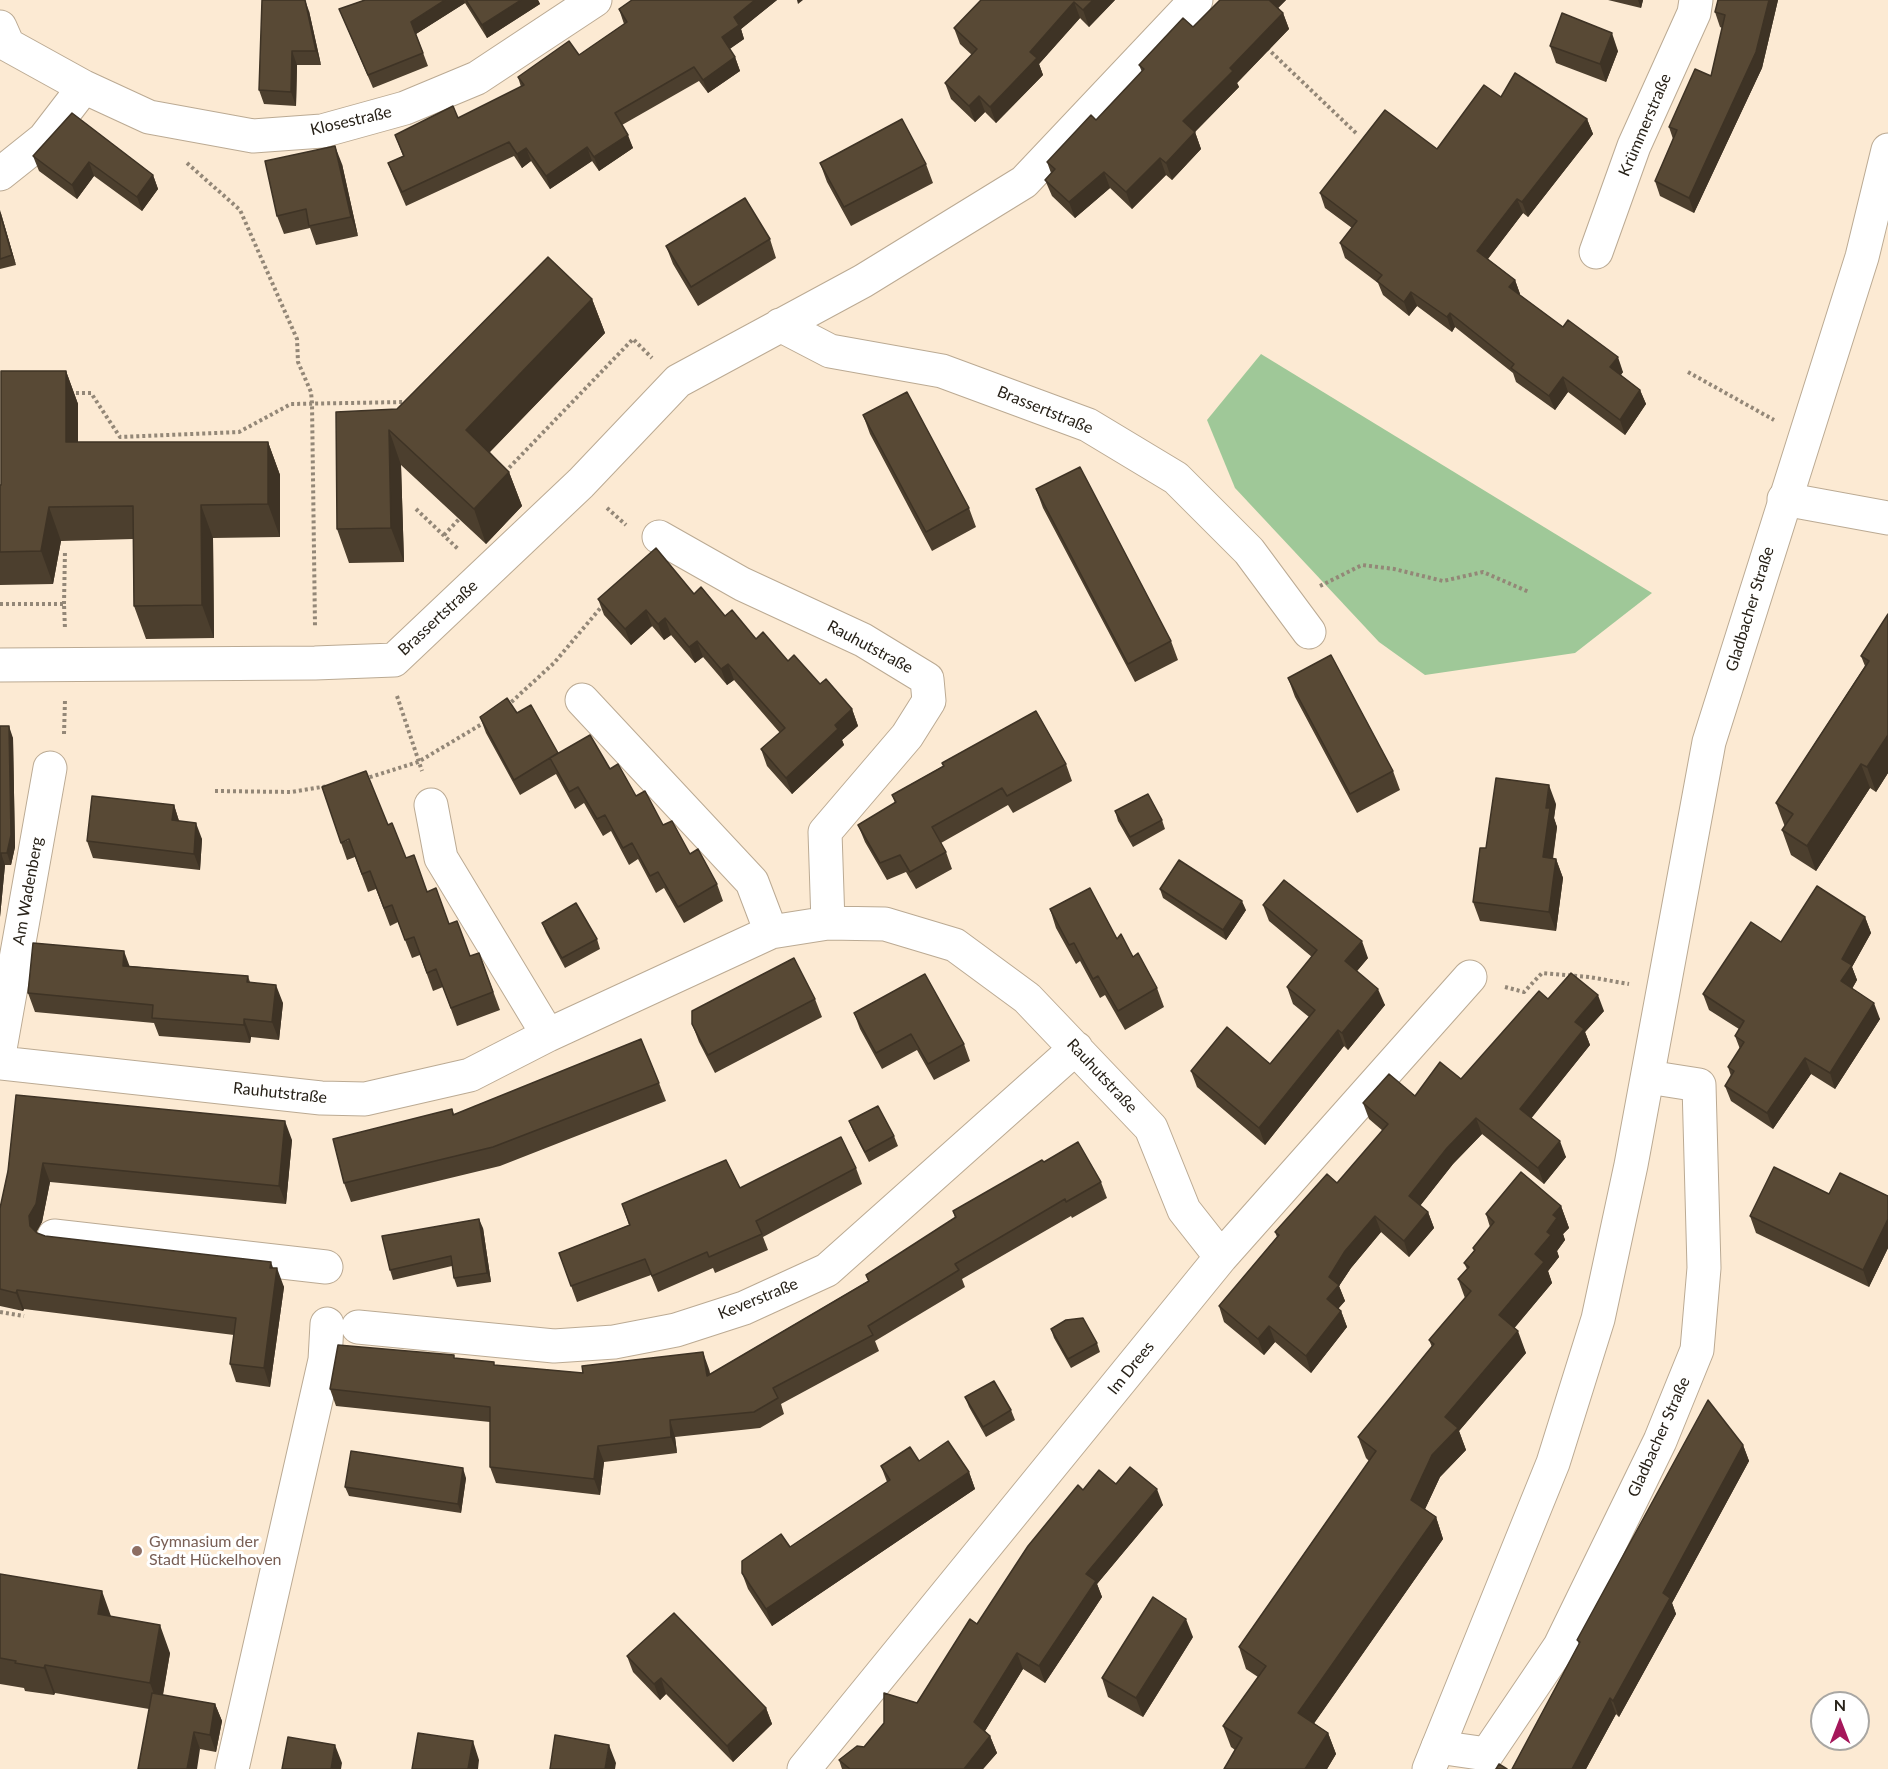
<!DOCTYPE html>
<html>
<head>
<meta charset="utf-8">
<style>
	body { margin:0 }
	#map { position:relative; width:1888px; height:1769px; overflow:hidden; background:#fcead3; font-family:Lato,sans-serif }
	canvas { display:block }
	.north { position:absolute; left:1810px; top:1691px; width:60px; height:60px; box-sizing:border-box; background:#fff; border:2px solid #a9a7a3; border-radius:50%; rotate:0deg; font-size:16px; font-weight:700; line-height:24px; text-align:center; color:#282219 }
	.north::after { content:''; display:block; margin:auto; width:21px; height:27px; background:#a5175b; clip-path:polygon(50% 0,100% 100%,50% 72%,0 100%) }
</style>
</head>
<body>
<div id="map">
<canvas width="1888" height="1769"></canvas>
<div class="north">N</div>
</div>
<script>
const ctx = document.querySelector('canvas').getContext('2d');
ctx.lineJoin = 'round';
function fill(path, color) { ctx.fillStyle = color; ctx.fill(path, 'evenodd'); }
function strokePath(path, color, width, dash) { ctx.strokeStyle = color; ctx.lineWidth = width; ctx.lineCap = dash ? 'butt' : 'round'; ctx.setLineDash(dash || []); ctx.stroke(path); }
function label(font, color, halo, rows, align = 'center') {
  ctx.font = font + ' Lato,sans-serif'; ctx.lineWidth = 6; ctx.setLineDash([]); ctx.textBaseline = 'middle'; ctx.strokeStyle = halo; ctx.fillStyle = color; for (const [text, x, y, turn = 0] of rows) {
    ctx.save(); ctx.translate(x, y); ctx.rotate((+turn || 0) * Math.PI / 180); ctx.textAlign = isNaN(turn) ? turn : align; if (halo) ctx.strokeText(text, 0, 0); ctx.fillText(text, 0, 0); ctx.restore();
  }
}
fill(new Path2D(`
	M1261 354 1652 593 1575 653 1425 675 1379 642 1235 488 1207 420Z`), '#9fc898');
const minor = new Path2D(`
	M0 27 8 45 84 87 149 117 253 136 322 131 405 108 477 78 595 0
	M0 174 44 139 84 87
	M1596 252 1634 146 1694 13 1696 0
	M780 325 830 351 942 371 1088 425 1176 478 1249 551 1309 632
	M1784 499 1888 518
	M659 537 742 584 863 640 927 679 929 701 907 736 825 832 828 923
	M0 665 315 663 394 660 581 483 678 381 863 281 1024 182 1196 0
	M582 700 752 882 771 932
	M431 805 441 858 548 1035
	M0 1049 50 768
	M0 1063 321 1098 365 1099 470 1075 548 1035 771 932 828 923 885 924 955 945 1027 998 1151 1128 1184 1210 1221 1257
	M54 1236 326 1267
	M358 1327 554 1346 614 1342 676 1330 744 1308 827 1270 1076 1048
	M1438 1747 1487 1754 1560 1646 1660 1441 1697 1350 1704 1268 1699 1085 1648 1077
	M232 1769 325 1360 327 1324
	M804 1769 1221 1257 1470 977`);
const major = new Path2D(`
	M1429 1769 1553 1463 1598 1319 1631 1165 1709 742 1862 257 1888 150`);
strokePath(minor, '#bbaa93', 35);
strokePath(major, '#bbaa93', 35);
strokePath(new Path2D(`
	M1267 48 1357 134
	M187 163 240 210 297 339 298 362 311 392 312 403 315 626
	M1688 372 1774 420
	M70 393H91L120 437 239 432 291 404 405 402
	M505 472 633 339 652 358
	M607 508 626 525
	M416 509 458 549
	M444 535 462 516
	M1320 586 1362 565 1394 569 1443 581 1483 572 1529 592
	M0 604H64L65 629
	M64 604 65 550
	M397 696 422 771
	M507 706 554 663 603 605
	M64 734 65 700
	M364 779 418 762 487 721
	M215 791 291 792 328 786
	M1505 987 1524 992 1542 973 1589 977 1629 984
	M0 1312 24 1316`), '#938777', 4, [3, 3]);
strokePath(minor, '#fff', 33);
strokePath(major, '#fff', 33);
fill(new Path2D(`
	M365 0H538L540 4 487 38 465 3 416 34 428 66 373 88 339 9Z
	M632 0H777L741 29 744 39 729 49 735 57 740 71 708 93 699 81 622 125 633 148 599 171 592 161 550 189 531 161 522 168 514 156 406 206 393 176 388 163 403 156 395 135 458 118 521 87 518 77 579 55 624 24 619 9Z
	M981 0H1115L1089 27 1080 18 1039 64 1043 75 996 123 985 112 975 122 951 99 945 83 972 55 960 44 954 28Z
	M1220 0H1286L1278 8 1283 13 1289 29 1237 83 1239 87 1195 132 1201 149 1172 180 1166 175 1132 209 1110 188 1075 218 1052 196 1045 180 1051 173 1047 162 1096 120 1142 72 1139 65 1193 27Z
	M1608 0H1643L1641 8Z
	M1718 0H1778L1762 68 1694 213 1660 196 1655 181 1673 139 1669 127 1711 76 1722 28 1720 27 1715 12Z
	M309 11 321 65H297L296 106 264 104 259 90Z
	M1550 46 1618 51 1606 82 1556 63Z
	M1501 97 1587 119 1593 134 1528 217 1523 213 1488 259 1515 280 1520 294V295L1623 372 1621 375 1640 390 1646 404 1625 435 1568 392 1555 410 1516 382 1513 373 1455 327 1452 332 1417 306 1409 316 1383 295 1378 283 1345 258 1340 243 1352 228 1325 208 1320 193 1437 149Z
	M72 113 153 175 158 189 142 211 94 176 77 199 39 171 33 156Z
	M820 163 926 164 933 183 851 226 827 182Z
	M342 164 358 236 316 245 310 228 284 234 277 216Z
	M0 210 16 265 0 269Z
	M770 239 776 258 698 306 673 264 666 246Z
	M592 299 605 333 490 452 509 472 522 506 486 544 401 465 404 562 349 563 337 529 397 409Z
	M66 371 78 404V442H268L280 475V537L213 538 214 638 146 639 134 606 133 539 61 541 53 584 0 585V485H1Z
	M863 415 969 508 976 527 932 551 870 434Z
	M1036 489 1171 641 1178 660 1135 682 1043 508Z
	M694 594 820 684 852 709 858 726 842 740 844 745 792 794 767 766 761 749 780 733 734 680 727 685 703 657 695 663 671 635 664 640 652 626 631 645 604 615 598 599Z
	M1888 614V773L1876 792 1870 788 1816 871 1791 855 1782 830 1785 827 1776 803 1865 666 1861 656Z
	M1288 678 1393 771 1400 790 1357 813 1295 697Z
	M517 713 558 753 610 769 717 884 723 901 684 923 664 888 656 893 638 859 629 865 611 831 603 836 584 803 575 809 556 774 520 795 486 733 480 717Z
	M0 726 13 738 15 847 11 865H5L0 917Z
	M942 763 1066 764 1072 781 1013 813 1008 805 941 843 946 852 952 869 916 889 906 872 887 880 865 842 858 825 895 803 892 795 943 766Z
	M1556 804 1554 818 1557 827 1553 859H1556L1563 878 1556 931 1480 921 1473 902 1486 848Z
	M174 805 179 821 202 839 200 870 93 858 87 841Z
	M1115 811 1162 820 1165 829 1133 847 1118 821Z
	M388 825 406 858 470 956 479 953 500 1010 457 1026 443 987 433 991 420 955 412 958 398 922 390 926 376 889 368 892 355 857 347 860 341 843Z
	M1160 889 1246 910 1226 940 1163 898Z
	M1263 905 1368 958 1357 971 1385 1005 1348 1050 1344 1046 1265 1145 1197 1087 1191 1071 1270 1064 1309 1017 1293 1004 1287 987 1312 957 1269 921Z
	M1050 909 1117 939 1133 957 1157 988 1164 1007 1125 1030 1105 995 1100 998 1080 961 1076 964 1056 928Z
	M1865 917 1871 933 1852 967 1857 980 1852 989 1880 1019 1835 1089 1811 1074 1773 1129 1731 1101 1725 1086 1731 1076 1728 1067 1740 1049 1735 1036 1739 1029 1709 1010 1703 994 1781 942Z
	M542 923 597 939 600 949 565 968 546 933Z
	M130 966 248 976 250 982 283 1003 279 1040 251 1037 250 1043 159 1036 154 1023 35 1012 28 993Z
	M815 999 822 1017 715 1073 699 1042 692 1024Z
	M1548 999 1604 1011 1585 1032 1590 1045 1531 1118 1566 1157 1544 1184 1482 1134 1453 1164 1420 1206 1428 1212 1434 1228 1409 1257 1381 1232 1351 1268 1339 1286 1345 1301 1338 1308 1341 1311 1347 1327 1311 1373 1275 1342 1264 1355 1224 1322 1219 1306 1277 1237 1275 1232 1337 1183 1383 1131 1369 1119 1363 1103 1415 1096 1461 1079Z
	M854 1013 964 1044 970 1061 934 1080 917 1050 882 1069 860 1029Z
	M659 1083 666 1101 500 1166 351 1202 344 1183 452 1109 454 1114Z
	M16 1095 292 1140 286 1204 50 1182 42 1222 36 1233 45 1236 273 1268 284 1287 270 1387 236 1382 230 1364 234 1335 24 1309 23 1311 0 1306V1208L8 1171Z
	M849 1121 894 1136 898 1146 869 1162 853 1131Z
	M1044 1162 1101 1182 1107 1198 1072 1218 1071 1216 962 1279 965 1287 875 1341 879 1351 781 1404 784 1414 760 1428 675 1437 677 1453 604 1462 600 1495 496 1483 490 1467V1422L336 1406 330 1389 455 1358 495 1365 583 1373 709 1369 710 1374 868 1281 866 1275 955 1218 953 1211Z
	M856 1168 862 1184 763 1237 768 1250 715 1273 713 1268 658 1292 651 1275 577 1302 559 1253 629 1225 622 1204 740 1188Z
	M1829 1194 1888 1196V1248L1869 1287 1756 1233 1750 1216Z
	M1561 1206 1569 1228 1563 1234 1565 1240 1557 1251 1559 1257 1548 1271 1552 1283 1514 1328 1526 1353 1459 1431 1466 1450 1440 1477 1425 1509 1436 1517 1443 1539 1314 1723 1328 1733 1336 1754 1327 1769H1224L1235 1750 1231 1747 1223 1726 1258 1677 1246 1669 1239 1647 1369 1461 1366 1458 1358 1437 1432 1347 1429 1340 1465 1298 1458 1279 1467 1269 1464 1263 1474 1251 1473 1248 1490 1227 1486 1214Z
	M483 1228 491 1282 457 1287 454 1278 452 1266 393 1280 390 1270Z
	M1051 1329 1097 1343 1100 1352 1071 1368 1054 1338Z
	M965 1397 1011 1410 1015 1420 986 1437 969 1407Z
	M1743 1445 1749 1461 1672 1603 1676 1614 1619 1717 1616 1714 1586 1769H1512L1579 1644 1577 1640Z
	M919 1461 969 1472 975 1489 772 1626 748 1589 742 1573 790 1547 887 1482 881 1466Z
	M466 1478 461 1513 349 1496 345 1487Z
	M1116 1484 1163 1505 1097 1584 1102 1597 1045 1683 1023 1669 985 1731 990 1736 997 1753 983 1769H842L839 1760 864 1747 917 1703 977 1624 1083 1490Z
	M0 1574 111 1617 170 1653 163 1695 215 1704 222 1721 216 1752 200 1749 149 1709 55 1693 54 1695 25 1691 24 1688 0 1684Z
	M1193 1637 1143 1717 1108 1697 1102 1678Z
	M627 1656 766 1708 772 1724 733 1762 666 1694 660 1700 633 1672Z`), '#4c3f2e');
fill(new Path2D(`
	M305 0 309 11 321 65 316 51Z
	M445 0H464L465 3 416 34 411 22Z
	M521 0H538L540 4 487 38 482 25Z
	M755 0H777L741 29 744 39 727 51 722 37 734 17Z
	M797 0H803L798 4Z
	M1093 0H1115L1089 27 1083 10Z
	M1267 0H1286L1272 14Z
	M1638 0H1643L1641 8Z
	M1769 0H1778L1762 68 1694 213 1689 198Z
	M1074 2 1080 18 1039 64 1043 75 996 123 990 107 1030 52Z
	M1283 13 1289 29 1237 83 1239 87 1189 138 1183 121 1230 68Z
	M1612 33 1618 51 1606 82 1600 64Z
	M292 51 297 65 296 106 291 92Z
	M735 57 740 71 708 93 703 80Z
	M979 96 985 112 975 122 969 106Z
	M1587 119 1593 134 1528 217 1522 202Z
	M1195 132 1201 149 1172 180 1166 163Z
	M628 135 633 148 599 171 594 157Z
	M335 146 342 164 358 236 351 217Z
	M587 147 592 161 550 189 546 176Z
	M526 148 531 161 522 168 517 154Z
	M1160 158 1166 175 1132 209 1126 192Z
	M89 162 94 176 77 199 72 185Z
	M1104 172 1110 188 1075 218 1069 202Z
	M153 175 158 189 142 211 137 197Z
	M1517 199 1523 213 1483 265 1477 251Z
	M0 210 16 265 12 255Z
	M1515 280 1520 294 1514 302 1509 287Z
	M1411 292 1417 306 1409 316 1404 302Z
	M592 299 605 333 478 464 466 430Z
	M1450 313 1455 327 1452 332 1447 317Z
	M1618 357 1623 372 1616 381 1610 367Z
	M66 371 78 404V475L66 442Z
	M1563 377 1568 392 1555 410 1549 396Z
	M1640 390 1646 404 1625 435 1620 420Z
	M389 430 401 465 404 562 391 528Z
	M268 442 280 475V537L268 504Z
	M509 472 522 506 486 544 474 509Z
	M201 505 213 538 214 638 202 605Z
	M49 507 61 541 53 584 41 551Z
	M646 610 652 626 631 645 625 629Z
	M665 618 671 635 664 640 658 624Z
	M697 641 703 657 695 663 689 647Z
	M728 664 734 680 727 685 721 669Z
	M852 709 858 726 842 740 844 745 792 794 786 778 835 725Z
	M9 726 13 738 15 847 11 865 7 853Z
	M1888 735V773L1876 792 1867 767Z
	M1861 764 1870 788 1816 871 1807 846Z
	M1549 785 1556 804 1554 818 1557 827 1550 876 1543 857 1546 808Z
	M174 805 179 821 172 820Z
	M196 823 202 839 200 870 194 854Z
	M1 853 5 865 0 917V864Z
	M1556 859 1563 878 1556 931 1549 912Z
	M1242 901 1246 910 1226 940 1223 930Z
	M1865 917 1871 933 1852 967 1857 980 1847 997 1841 981 1842 959Z
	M1362 941 1368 958 1351 978 1345 961Z
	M124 951 131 970 123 966Z
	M276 985 283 1003 279 1040 272 1022Z
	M1378 989 1385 1005 1348 1050 1342 1033Z
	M1598 995 1604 1011 1585 1032 1590 1045 1526 1125 1520 1109 1575 1022Z
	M1874 1003 1880 1019 1835 1089 1830 1073Z
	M244 1019 251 1037 250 1043 244 1025Z
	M1338 1030 1344 1046 1265 1145 1259 1128Z
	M1805 1058 1811 1074 1773 1129 1767 1113Z
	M1476 1118 1482 1134 1453 1164 1415 1212 1409 1196 1447 1148Z
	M285 1121 292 1140 286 1204 279 1186Z
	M1560 1141 1566 1157 1544 1184 1538 1168Z
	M43 1163 50 1182 42 1222 35 1234 30 1226 29 1216Z
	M1561 1206 1569 1228 1563 1234 1565 1240 1557 1251 1559 1257 1548 1271 1552 1283 1507 1337 1499 1315 1535 1254 1547 1232 1553 1215Z
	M1428 1212 1434 1228 1409 1257 1404 1241Z
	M1375 1216 1381 1232 1351 1268 1339 1286 1345 1301 1333 1315 1327 1299 1329 1277 1345 1251Z
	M479 1219 483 1228 491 1282 487 1273Z
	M1888 1219V1248L1869 1287 1863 1270Z
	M271 1262 276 1276 277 1268 284 1287 270 1387 264 1368Z
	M17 1290 24 1309 23 1311 16 1293Z
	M1341 1311 1347 1327 1311 1373 1306 1356Z
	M1269 1326 1275 1342 1264 1355 1258 1339Z
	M1518 1331 1526 1353 1459 1431 1466 1450 1440 1477 1419 1522 1411 1500 1445 1417Z
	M703 1352 709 1369 713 1392 707 1376Z
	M670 1420 675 1437 677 1453 671 1437Z
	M1743 1445 1749 1461 1672 1603 1676 1614 1619 1717 1613 1701 1663 1593Z
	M598 1446 604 1462 600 1495 594 1479Z
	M463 1468 466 1478 461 1513 458 1504Z
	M969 1472 975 1489 772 1626 766 1609Z
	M1157 1489 1163 1505 1097 1584 1102 1597 1045 1683 1039 1666 1086 1574Z
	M1436 1517 1443 1539 1306 1735 1298 1713Z
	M102 1591 112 1619 98 1614Z
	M1186 1619 1193 1637 1143 1717 1136 1698Z
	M160 1625 170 1653 160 1711 150 1683Z
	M1017 1653 1023 1669 980 1739 974 1722Z
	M45 1665 55 1693 54 1695 44 1668Z
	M661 1678 666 1694 660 1700 654 1684Z
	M1610 1698 1616 1714 1586 1769H1572Z
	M215 1704 222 1721 216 1752 210 1735Z
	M766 1708 772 1724 733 1762 727 1746Z
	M194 1732 200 1749 197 1769H187Z
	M1328 1733 1336 1754 1327 1769H1305Z
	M990 1736 997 1753 983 1769H964Z
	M473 1741 479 1760 478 1769H468Z
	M335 1745 342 1763 341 1769H331Z
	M609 1745 616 1763 615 1769H605Z`), '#3e3325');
const building = new Path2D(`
	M262 0H305L316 51H292L291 92 259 90Z
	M365 0H445L411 22 423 53 368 75 339 9Z
	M466 0H521L482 25Z
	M632 0H755L734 17 739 25 722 37 735 57 703 80 694 67 615 113 628 135 594 157 587 147 546 176 526 148 517 154 509 142 402 192 388 163 404 156 395 135 453 106 458 118 524 85 518 77 569 41 579 55 627 22 619 9Z
	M981 0H1093L1083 10 1074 2 1030 52 1037 58 990 107 979 96 969 106 945 83 977 49 954 28Z
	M1220 0H1269L1283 13 1230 68 1233 71 1183 121 1195 132 1166 163 1160 158 1126 192 1104 172 1069 202 1045 180 1055 169 1047 162 1091 115 1096 120 1144 69 1139 65 1183 18 1193 27Z
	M1718 0H1769L1756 52 1689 198 1655 181 1677 130 1669 127 1695 69 1711 76 1725 15 1715 12Z
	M1562 13 1612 33 1600 64 1550 46Z
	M1515 73 1587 119 1522 202 1517 199 1477 251 1515 280 1509 287 1563 327 1568 320 1618 357 1610 367 1640 390 1620 420 1563 377 1549 396 1511 368 1514 364 1450 313 1447 317 1411 292 1404 302 1377 281 1382 275 1340 243 1357 221 1320 193 1385 110 1437 149 1484 85 1501 97Z
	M72 113 153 175 137 197 89 162 72 185 33 156Z
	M902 119 926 164 844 207 820 163Z
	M335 146 351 217 309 226 306 209 277 216 265 161Z
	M745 198 770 239 691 287 666 246Z
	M0 213 12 255 0 259Z
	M548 257 592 299 466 430 509 472 474 509 389 430 391 528 337 529 336 412 397 409Z
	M1 371H66V442H268V504L201 505 202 605 134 606 133 506 49 507 41 551 0 552V485H1Z
	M907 392 969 508 926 532 863 415Z
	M1080 467 1171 641 1128 664 1036 489Z
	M656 548 694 594 701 587 725 616 732 610 756 639 763 632 788 661 794 655 820 684 826 679 852 709 835 725 838 729 786 778 761 749 785 728 728 664 721 669 697 641 689 647 665 618 658 624 646 610 625 629 598 599Z
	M1888 614V735L1867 767 1861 764 1807 846 1782 830 1793 814 1776 803 1869 661 1861 656Z
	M1331 655 1393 771 1350 794 1288 678Z
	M507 698 517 713 531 705 558 753 514 780 480 717Z
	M1036 711 1066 764 1007 796 1002 788 932 827 946 852 910 872 900 855 880 863 858 825 896 802 892 795 944 766 942 763Z
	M0 726H9L11 835 7 853H1L0 864Z
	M590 735 610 769 618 764 636 796 645 791 663 825 672 821 690 854 698 849 717 884 678 907 658 872 650 876 632 843 623 848 605 815 597 819 578 787 569 792 550 758Z
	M366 771 388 825 392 823 406 858 414 855 427 892 436 888 449 924 457 921 470 956 479 953 493 992 451 1008 436 969 427 973 414 937 405 940 392 905 384 908 370 871 362 874 349 839 341 843 322 787Z
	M1496 778 1549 785 1546 808H1550L1543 857 1556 859 1549 912 1473 902 1480 848H1486Z
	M1148 794 1162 820 1130 837 1115 811Z
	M92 796 174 805 172 820 196 823 194 854 87 841Z
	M1179 860 1242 901 1223 930 1160 889Z
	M1284 880 1362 941 1345 961 1378 989 1342 1033 1338 1030 1259 1128 1191 1071 1227 1027 1270 1064 1315 1010 1287 987 1317 950 1263 905Z
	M1817 886 1865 917 1842 959 1852 965 1841 981 1874 1003 1830 1073 1805 1058 1767 1113 1725 1086 1734 1071 1728 1067 1744 1042 1735 1036 1744 1021 1703 994 1751 922 1781 942Z
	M1090 888 1117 939 1121 934 1133 957 1138 953 1157 988 1118 1011 1098 976 1093 979 1074 943 1069 945 1050 909Z
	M576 903 597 939 562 958 542 923Z
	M33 943 124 951 123 966 248 976 247 982 276 985 272 1022 244 1019V1025L152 1018 153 1005 28 993Z
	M794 958 815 999 708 1055 692 1024V1011Z
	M1571 973 1598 995 1575 1022 1584 1029 1520 1109 1560 1141 1538 1168 1476 1118 1447 1148 1409 1196 1428 1212 1404 1241 1375 1216 1345 1251 1329 1277 1339 1285 1327 1299 1341 1311 1306 1356 1269 1326 1258 1339 1219 1306 1279 1235 1275 1232 1327 1174 1337 1183 1388 1124 1363 1103 1389 1074 1415 1096 1440 1062 1461 1079 1539 991 1548 999Z
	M925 974 964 1044 928 1064 911 1034 876 1053 854 1013Z
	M641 1039 659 1083 493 1147 344 1183 333 1139 452 1109 453 1115Z
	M16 1095 285 1121 279 1186 43 1163 36 1204 29 1216 30 1226 37 1233 45 1236 271 1262 270 1268H277L264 1368 230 1364 236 1318 17 1290 16 1293 0 1289V1208L8 1171Z
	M878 1106 894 1136 865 1152 849 1121Z
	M841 1137 856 1168 756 1221 762 1234 709 1257 707 1252 652 1276 645 1259 571 1286 559 1253 630 1225 622 1204 726 1160 740 1188Z
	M1078 1142 1101 1182 1066 1202 1065 1199 955 1264 959 1270 868 1326 873 1335 773 1388 778 1398 754 1412 670 1420 671 1437 598 1446 594 1479 490 1467V1407L330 1389 338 1345 454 1355V1358L494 1362V1365L583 1373 582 1366 703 1352 707 1376 869 1281 866 1275 956 1217 953 1211 1042 1160 1044 1162Z
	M1774 1167 1829 1194 1840 1173 1888 1196V1219L1863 1270 1750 1216Z
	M1521 1172 1561 1206 1553 1215 1557 1218 1547 1232 1551 1235 1535 1254 1544 1262 1499 1315 1518 1331 1445 1417 1458 1428 1432 1455 1411 1500 1436 1517 1298 1713 1328 1733 1305 1769H1224L1242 1738 1223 1726 1266 1666 1239 1647 1376 1451 1358 1437 1434 1344 1429 1340 1471 1291 1458 1279 1469 1267 1464 1263 1475 1250 1473 1248 1494 1222 1486 1214Z
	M479 1219 487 1273 454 1278 451 1256 390 1270 382 1236Z
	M1083 1318 1097 1343 1068 1359 1051 1329 1066 1320Z
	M994 1381 1011 1410 983 1427 965 1397Z
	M1708 1400 1743 1445 1663 1593 1670 1598 1613 1701 1610 1698 1572 1769H1512L1580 1642 1577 1640Z
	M948 1441 969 1472 766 1609 742 1573V1561L781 1534 790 1547 890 1480 881 1466 910 1447 919 1461Z
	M351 1451 463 1468 458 1504 345 1487Z
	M1130 1467 1157 1489 1086 1574 1096 1581 1039 1666 1017 1653 974 1722 990 1736 964 1769H850L839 1760 857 1746 864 1747 884 1723V1693L917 1703 970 1619 977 1624 1028 1546 1078 1485 1083 1490 1099 1470 1116 1484Z
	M0 1574 102 1591 98 1614 160 1625 150 1683 45 1665 44 1668 15 1663 16 1661 0 1658Z
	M1153 1597 1186 1619 1136 1698 1102 1678Z
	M674 1613 766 1708 727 1746 661 1678 654 1684 627 1656Z
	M152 1693 215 1704 210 1735 194 1732 187 1769H138Z
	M418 1733 473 1741 468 1769H412Z
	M555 1735 609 1745 605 1769H550Z
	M288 1737 335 1745 331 1769H282Z
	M1499 1764 1507 1769H1496Z`);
fill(building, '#584935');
strokePath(building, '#3e3325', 1.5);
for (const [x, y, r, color] of [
	[137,1551,6,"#8d6e63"]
]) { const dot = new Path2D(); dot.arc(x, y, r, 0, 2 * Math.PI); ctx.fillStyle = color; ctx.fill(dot); strokePath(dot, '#fff', 2); }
label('16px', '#282219', '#fff', [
	["Klosestraße",351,121,-13],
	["Krümmerstraße",1645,125,-67],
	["Brassertstraße",1045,410,22],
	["Gladbacher Straße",1750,609,-73],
	["Brassertstraße",438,618,-43],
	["Rauhutstraße",870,647,28],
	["Am Wadenberg",28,891,-80],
	["Rauhutstraße",1102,1076,47],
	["Rauhutstraße",280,1093,6],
	["Keverstraße",758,1299,-22],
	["Im Drees",1131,1368,-51],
	["Gladbacher Straße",1659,1437,-66]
]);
label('16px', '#785e54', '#fff', [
	["Gymnasium der",149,1542],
	["Stadt Hückelhoven",149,1560]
], 'left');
</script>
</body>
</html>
